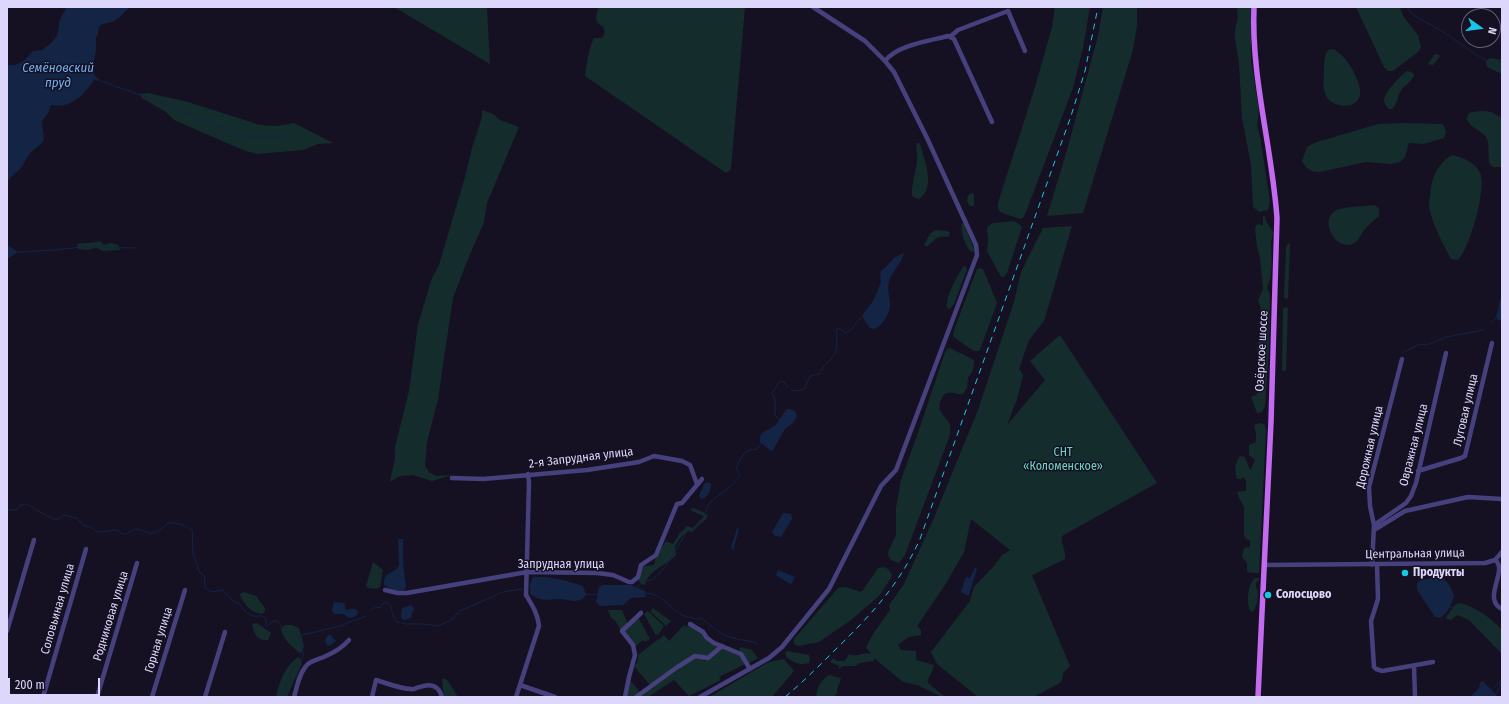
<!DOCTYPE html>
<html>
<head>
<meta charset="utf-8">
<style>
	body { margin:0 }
	#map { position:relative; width:1509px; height:704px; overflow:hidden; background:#151123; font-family:"Fira Sans Condensed",sans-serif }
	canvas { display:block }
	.frame { position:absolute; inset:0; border:8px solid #ddd7fb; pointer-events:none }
	.north { position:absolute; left:1461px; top:8px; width:40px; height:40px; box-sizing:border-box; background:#151123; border:1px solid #656079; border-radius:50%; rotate:104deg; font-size:11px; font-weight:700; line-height:16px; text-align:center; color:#ddd7fb }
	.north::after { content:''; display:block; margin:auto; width:14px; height:18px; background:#18c7e6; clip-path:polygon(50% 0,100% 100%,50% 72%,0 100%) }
	.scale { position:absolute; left:8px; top:678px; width:92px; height:18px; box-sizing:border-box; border:2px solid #ddd7fb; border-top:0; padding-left:5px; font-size:12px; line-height:14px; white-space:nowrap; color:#ddd7fb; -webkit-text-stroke:3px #151123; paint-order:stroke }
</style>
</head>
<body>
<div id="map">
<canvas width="1509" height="704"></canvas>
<div class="frame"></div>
<div class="north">N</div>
<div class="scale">200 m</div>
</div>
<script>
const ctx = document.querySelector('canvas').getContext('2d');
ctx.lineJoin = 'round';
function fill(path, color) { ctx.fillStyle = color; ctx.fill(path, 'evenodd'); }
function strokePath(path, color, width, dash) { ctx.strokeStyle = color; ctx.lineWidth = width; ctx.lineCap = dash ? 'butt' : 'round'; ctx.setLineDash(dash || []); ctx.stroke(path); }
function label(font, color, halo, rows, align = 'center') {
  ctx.font = font + ' "Fira Sans Condensed",sans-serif'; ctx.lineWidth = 3; ctx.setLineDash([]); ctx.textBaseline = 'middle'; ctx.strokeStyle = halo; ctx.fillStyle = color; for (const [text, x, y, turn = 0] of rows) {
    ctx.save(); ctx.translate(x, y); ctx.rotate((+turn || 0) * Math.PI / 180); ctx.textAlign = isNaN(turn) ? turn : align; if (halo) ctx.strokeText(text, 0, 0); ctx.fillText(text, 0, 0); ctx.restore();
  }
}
fill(new Path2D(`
	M394 7H487L490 64Z
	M599 7H745L731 169 726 173 585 76C586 67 589 46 594 38H602L605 33 603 26C593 24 596 14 599 7Z
	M1055 7H1090L1083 48 1073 88 1026 212 1023 218 1020 219 1000 212 998 208V203L1035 87 1052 27Z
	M1103 7H1137V26L1133 50 1083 213 1047 216 1067 150 1098 36Z
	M1237 7H1251V60L1259 110 1257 125 1260 137 1270 201 1268 210 1259 212 1253 207 1251 165 1242 118 1239 64 1235 38V29L1238 18Z
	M1356 7H1400L1403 16 1418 35 1421 47 1419 51 1393 71H1388L1384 67Z
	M1333 49C1343 54 1352 66 1356 77 1358 82 1361 88 1360 95 1357 110 1332 108 1326 96 1322 88 1324 79 1324 71 1324 63 1324 57 1328 50Z
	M1438 54 1440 56 1433 65 1428 64 1434 55Z
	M1490 58 1501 60 1502 74 1487 67 1486 61Z
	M1407 71 1411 72 1414 74C1413 81 1406 84 1402 89 1397 95 1398 104 1392 109H1389C1387 107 1384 104 1384 100 1384 93 1401 75 1407 71Z
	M148 93 188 102 260 125 277 126 294 123 333 143 318 144 303 150 257 154 243 150 174 120 166 112 142 98 139 94Z
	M482 110 493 114 500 120 519 127 487 203 484 222 468 259 453 298 438 399 427 442 425 466 429 472 436 476 452 475 432 481 413 475 400 476 390 482 395 458V447L409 391 418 324 432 278 439 265 465 177 472 148 482 117Z
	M1483 111 1491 112 1502 118V167H1493L1490 164C1487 156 1490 147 1487 139 1483 130 1471 129 1467 120L1468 114 1472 112Z
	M1402 123 1442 124C1446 128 1447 132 1444 138L1424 144 1409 143 1405 157 1400 162 1391 164 1366 162 1320 172C1311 172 1306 169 1302 161L1307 147 1314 143 1378 124Z
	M917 143H919L921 147C925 163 936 187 919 199L915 198 912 196C911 184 917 171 917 158 918 153 915 148 917 143Z
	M1452 155C1462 157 1479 164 1481 176 1485 194 1470 247 1458 260L1451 259C1443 244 1434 228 1430 211 1428 206 1429 201 1430 196 1431 178 1437 164 1452 155Z
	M972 193 974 194V206H970C966 202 967 198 969 194Z
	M1374 205 1379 208V216C1374 220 1370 224 1366 228 1362 232 1360 238 1357 241 1339 257 1316 220 1337 210 1343 207 1366 206 1374 205Z
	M1263 216H1265L1266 221 1273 232C1273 236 1271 240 1271 245 1272 260 1273 274 1267 288L1270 294 1269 350 1265 406 1262 412 1257 413 1251 397 1256 395 1258 392 1259 365 1257 350 1260 332 1259 322 1261 308 1258 301 1263 289 1260 257 1257 247 1255 229 1256 225 1260 224 1263 226Z
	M1014 221 1020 225 1022 227 1007 273 1004 277H1001L987 251 988 240 987 229 988 226 993 223Z
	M962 223 964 224 974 249V251L971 252C965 246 960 231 962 223Z
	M1072 226 1044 321 1029 340 1019 369 1023 375 1017 399 1007 425 1045 380 1030 361 1060 335 1157 483 1062 536C1060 543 1066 548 1065 559L1032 575 1070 666 1063 673 1062 680 1060 683 1033 697H978L937 664 931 652 970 601 974 587 994 566 1002 555 1010 550 971 519 964 552 945 585 917 626 921 630V635L908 637 898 645 901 650 916 651V660L934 665C933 672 928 675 928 683L945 697 938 695 917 685 903 682 874 658V661L860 663 855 666H843L839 669V666L830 662 832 659H835L836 661H845L849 654C858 658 863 651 871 654L866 647 873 634 890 610 889 605 904 584 933 520 978 410 1014 302 1021 272 1043 228Z
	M935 230 947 231 950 233 948 237C938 235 935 239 928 246H926L924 245 930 234Z
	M100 241 104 245 111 243 118 245 120 250 104 251 96 248 87 250 78 249 77 244C85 242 92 244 100 241Z
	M1288 243 1290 244 1288 298 1286 299 1284 297 1286 248Z
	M966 266 967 269 954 304 950 309 947 308C945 297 957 277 963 267Z
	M980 268 983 269 997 303 980 350 978 351H974L955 338 953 336 954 330 977 269Z
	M1285 307 1288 308 1286 369 1285 371H1282L1283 309Z
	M950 348 974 360C974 367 973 373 968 377L967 388 963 394C957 395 952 391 947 393 944 394 942 397 941 400 935 412 947 416 950 425 951 429 950 431 950 435L905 555 899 563 891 560 888 555 889 550 896 535V508L901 480 918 433 945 352 947 349Z
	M1261 423 1265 425 1266 430 1259 573H1252L1247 572V563L1242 557 1244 548 1250 547V541L1245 538 1244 535V507L1239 498 1237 492 1246 491V482L1244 477 1241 479H1237C1235 469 1234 465 1240 456L1245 457 1250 470 1251 469 1255 460 1249 455V445L1256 442V435L1254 425Z
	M693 508 703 512 708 516 706 519 692 532 689 531 681 537 675 546 676 555C665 567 649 569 645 585L641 584 638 580 642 566 654 565 655 563V559L666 541 673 544 681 531H683L687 526 693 528 704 516 694 512 690 509Z
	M373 562 383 570 380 587 377 589 368 588 366 586Z
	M884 567 888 569 892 574 891 578 879 596 851 620 819 642 798 646 794 644V639L838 588 846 587 860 592 863 590 878 568Z
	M1254 578H1259V580L1256 583C1255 587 1257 588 1258 592 1259 599 1256 607 1253 612L1250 611C1246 601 1248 586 1254 578Z
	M244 592 256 596 265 608V611L262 614C251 612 245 606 240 595L241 593Z
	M1460 603C1475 607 1490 617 1501 629L1502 631V654L1469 620 1457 615 1451 620 1447 619 1446 617 1456 604Z
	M653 608 671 621 666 626 650 611Z
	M608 610H622L628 624 621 631 615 620 611 618Z
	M648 611 664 626 658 635 655 634 644 614Z
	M638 619H639L650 639 645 642 643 640 636 646 624 631Z
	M257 623 271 633 268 640C257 641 254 634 252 624Z
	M285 625H292L299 628 304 646 301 653 298 652C291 645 282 639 281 628Z
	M684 625 686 627 689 625 719 646 707 657 698 654 693 656 650 685 634 666 638 661V655L664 635 669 641Z
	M723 647 739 654 745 664 719 677 721 680 689 696 674 680 648 697H638L674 670 676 671 694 658 704 659V661Z
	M741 647 752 650 758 658 749 663 739 649Z
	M787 651 809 655 810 659 809 663C800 666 794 662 787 658L785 653Z
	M298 657 300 658 302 663 287 697H276C279 682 285 666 298 657Z
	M784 659 794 671 772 697H709L769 662Z
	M829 675 841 678 837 690V693L834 697H816C817 687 821 680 829 675Z
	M444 678 448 681 458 697H444L442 680Z
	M630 680 640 692 632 697H627Z`), '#152c2d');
fill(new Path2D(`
	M67 7H130C120 16 117 23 102 24L99 27 98 34 96 37V49L93 66 95 76 101 81 94 80C84 95 70 109 52 105L50 106 49 112 42 121 44 140 41 144 30 153 21 168 7 181V65C20 66 24 61 33 51L42 50 51 43 57 36 60 19Z
	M7 243 9 246 18 252 7 259Z
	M904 253C901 265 892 271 889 281 887 290 890 298 890 306 889 315 882 326 874 329L870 328 866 323 863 317V314L873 301 877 292 881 282 880 274 881 271 886 267 894 258Z
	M1502 298V321L1498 320 1496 318 1500 300Z
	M787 409H790L795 411 797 416 793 423 785 429 773 450 771 451 760 442C758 429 772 431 778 422 781 418 783 413 787 409Z
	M708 482 711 484C711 489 709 496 703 499L700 498 699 495 705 483Z
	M783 513 791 514 792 519 781 537 775 536 772 532Z
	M737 528 739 529 733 550 731 548Z
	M398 539H403V563L406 587 404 590C396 592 390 589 384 585 383 570 395 575 399 565Z
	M975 567 977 569 969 595H966L961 592 966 577 970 578Z
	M778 570 795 577 792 583 790 584 776 575Z
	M533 577C550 576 567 581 583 586L586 595C578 606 568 598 557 599 546 600 540 601 530 594V584Z
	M1436 577C1447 578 1451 586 1454 596 1451 605 1448 613 1440 618L1435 617 1417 590V584L1419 581Z
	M603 585H631L645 591 646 597 631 598 623 605 600 606 596 602 599 587Z
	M334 602 344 603 346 610C351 610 351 606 358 611L357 615 352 618 347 617 344 614H334L332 611Z
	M411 605 414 608 411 618 404 620 401 618 402 608Z
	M328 635H331L336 641 329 646 326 644 325 640Z
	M1483 681 1498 697H1470L1479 688 1480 682Z`), '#132445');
strokePath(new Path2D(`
	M1407 7C1412 17 1425 21 1435 27 1457 40 1477 58 1502 68
	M101 81 148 98 244 136 286 138
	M18 252 55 250 81 247 136 248
	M1491 323 1496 318
	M1402 353 1420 344 1427 345 1446 337 1483 330
	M791 390 797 391 804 389 810 376 819 374C821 371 823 366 826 364 832 358 837 354 837 345 837 339 836 335 837 329L839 328 846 333C854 330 855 321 863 317
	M780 420 775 415V400L772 393 780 381 784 382 788 387
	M7 510H16L21 505 26 504 53 519H58L64 515 76 518 80 521 83 525 91 527 97 532 116 530C128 537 124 534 135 529 141 529 147 534 153 533 160 532 163 525 169 523 174 521 188 527 192 530L193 553 197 564 198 570 204 576 205 588 211 592 223 590 235 603H239C242 608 247 615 253 616 259 617 261 614 266 618V626H267L273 621H277C285 629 285 635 298 636L340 626 366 616
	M636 588 643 582 652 580 657 576 665 567 688 530 696 528 702 521 709 504 712 501C717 496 741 481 739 474 739 472 737 471 736 469 741 457 743 450 757 449L762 443
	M645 593C660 593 669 606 680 614 684 616 690 617 695 619
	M585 595 598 594
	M1450 607C1484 609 1482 629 1502 648
	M370 611 374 608 381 607 383 603 386 602 391 606 393 615 397 622 406 624H424L437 626 450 621 460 611 503 592 522 589
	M697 619 701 618C708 623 714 629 721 633 732 640 746 639 758 644
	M1491 690 1502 680
	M1496 694 1502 682
	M284 697C285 688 286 680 290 672 293 667 297 665 301 661 306 654 301 643 298 636`), '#132445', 1);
strokePath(new Path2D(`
	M951 36 958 30 1008 11 1025 51
	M885 61C897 45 929 41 948 36L954 39 992 122
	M1418 471 1461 458 1465 456 1492 343
	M452 478 483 479 587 470 639 462 654 456 682 461 690 465 697 484
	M1374 525 1406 503 1411 496 1416 483 1446 353
	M1374 530 1405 511 1468 497 1502 499
	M1495 560C1509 570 1481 599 1502 609
	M1264 565 1485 563 1495 560 1502 552
	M1372 565 1374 525 1370 506 1369 487 1402 359
	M1377 565 1378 599 1371 621 1374 667 1376 669 1382 671 1433 662
	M385 590 398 593H407L527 572 597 573 613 575 629 582H632L638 577 641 565 656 555 677 504 682 503 702 479
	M690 624 703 632 707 638 714 643 741 654 750 669
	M7 631 34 540
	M1414 666 1415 697
	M520 685 555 697
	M43 697 86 549
	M97 697 137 563
	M152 697 185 590
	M205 697 225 632
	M294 697C297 687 299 673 307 665 312 660 320 659 326 656 335 652 343 647 349 640
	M372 697 376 680C386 683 401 689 411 689 414 690 417 687 420 687 431 683 439 686 442 697
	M516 697 539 626C538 614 532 605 526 595L529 482 528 474
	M625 697 629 677 635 655 633 645 622 631 641 613
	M636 697 676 668 695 656 708 658 722 646
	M700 697 769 658 782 647 829 589 881 486 896 470 977 255 976 245 927 138 894 72 885 61 865 41 813 7`), '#46417d', 4.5);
strokePath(new Path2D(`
	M1254 7C1251 78 1272 147 1277 218L1271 422 1258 697`), '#c46aef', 5.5);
strokePath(new Path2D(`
	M785 697C803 682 819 666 836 649 872 614 899 585 920 539L1071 116 1085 71 1098 7`), '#18c7e6', 1, [6, 5]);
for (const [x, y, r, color] of [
	[1405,573,4,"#18c7e6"],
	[1268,595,4,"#18c7e6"]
]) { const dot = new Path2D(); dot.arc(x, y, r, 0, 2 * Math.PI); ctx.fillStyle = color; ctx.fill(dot); strokePath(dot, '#151123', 1.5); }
label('12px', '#ddd7fb', '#151123', [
	["Озёрское шоссе",1262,351,-87],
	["Луговая улица",1466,410,-77],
	["Овражная улица",1414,445,-76],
	["Дорожная улица",1370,447,-77],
	["2-я Запрудная улица",581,458,-7],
	["Центральная улица",1415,554,-1],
	["Запрудная улица",561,565],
	["Соловьиная улица",58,609,-74],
	["Родниковая улица",111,616,-73],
	["Горная улица",159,640,-73]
]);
label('12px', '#6bd3be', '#151123', [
	["СНТ",1063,453],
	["«Коломенское»",1063,467]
]);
label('bold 12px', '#ddd7fb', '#151123', [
	["Продукты",1413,573],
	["Солосцово",1276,595]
], 'left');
label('italic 13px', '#70aff0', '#151123', [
	["Семёновский",58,68],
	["пруд",58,83]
]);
</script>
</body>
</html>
